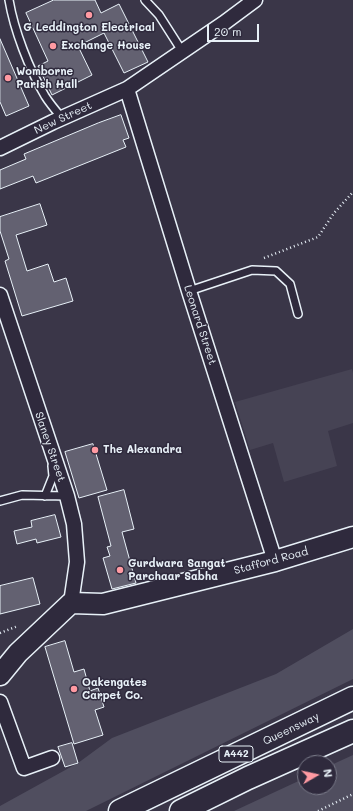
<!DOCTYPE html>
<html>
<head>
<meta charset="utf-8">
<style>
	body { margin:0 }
	#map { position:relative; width:353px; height:811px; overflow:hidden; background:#3a3648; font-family:Mali,sans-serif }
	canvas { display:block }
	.north { position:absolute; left:297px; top:755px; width:40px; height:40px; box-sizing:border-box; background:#2f2a3d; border:1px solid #797a88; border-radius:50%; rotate:81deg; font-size:11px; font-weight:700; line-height:16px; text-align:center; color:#e8f1f8 }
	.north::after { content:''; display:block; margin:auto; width:14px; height:18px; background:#ff9aa2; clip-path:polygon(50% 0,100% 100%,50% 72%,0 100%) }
	.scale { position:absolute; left:207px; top:24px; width:52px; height:18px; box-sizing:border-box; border:2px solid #e8f1f8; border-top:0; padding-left:5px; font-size:12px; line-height:14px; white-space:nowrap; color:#e8f1f8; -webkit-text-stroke:3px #2f2a3d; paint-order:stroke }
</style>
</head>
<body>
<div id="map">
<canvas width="353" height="811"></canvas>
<div class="north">N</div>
<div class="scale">20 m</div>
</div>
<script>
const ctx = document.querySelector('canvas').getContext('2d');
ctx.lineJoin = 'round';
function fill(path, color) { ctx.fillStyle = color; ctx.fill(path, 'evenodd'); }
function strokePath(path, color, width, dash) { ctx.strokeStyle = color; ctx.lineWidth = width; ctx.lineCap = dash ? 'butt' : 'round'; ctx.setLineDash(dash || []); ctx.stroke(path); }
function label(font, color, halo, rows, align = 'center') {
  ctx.font = font + ' Mali,sans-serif'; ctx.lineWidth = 3; ctx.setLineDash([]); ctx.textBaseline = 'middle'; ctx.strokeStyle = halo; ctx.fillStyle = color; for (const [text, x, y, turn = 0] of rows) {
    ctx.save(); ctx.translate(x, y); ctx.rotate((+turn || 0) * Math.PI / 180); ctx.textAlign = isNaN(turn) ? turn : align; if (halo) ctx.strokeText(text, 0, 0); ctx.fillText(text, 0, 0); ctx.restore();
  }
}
fill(new Path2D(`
	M352 369 353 373V423L328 431 337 466 284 482 273 443 250 450 235 402Z`), '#464354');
fill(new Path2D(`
	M353 629V679L86 811H0V806L78 763 112 738 276 674Z
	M353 755V811H234L305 778V787H329V766Z`), '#504e5f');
const building = new Path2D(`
	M54 0H95L101 13 119 4 148 62 124 73 104 33 78 46 92 75 52 95 38 66 48 61 26 13Z
	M0 39 29 106 6 116 0 102Z
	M121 115 129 138 123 140 126 147 36 183 33 176 0 189V170L26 159 24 154 98 123Z
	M40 204 47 225 16 235 27 271 48 264 54 282 66 278 73 301 22 316 5 261 9 259 0 231V217Z
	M93 444 107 490 79 498 65 452Z
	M124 490 134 529 122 532 136 583 112 589 103 558 110 556 107 547 111 546 98 497Z
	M55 515 61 537 37 543 36 539 17 544 14 531 32 527 31 521Z
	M33 578 40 604 0 614V586Z
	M65 641 74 672 84 669 90 691 98 688 104 707 95 710 103 735 74 744 45 647Z
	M72 743 78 763 65 767 58 747Z`);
fill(building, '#636171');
strokePath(building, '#e8f1f8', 1);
const lane = new Path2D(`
	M9 0C14 30 29 69 45 96 50 104 56 111 62 118
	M145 0 159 15 182 51
	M189 291 252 270 276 271 290 284 298 314
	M45 496 53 476 52 466
	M0 501 22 495 67 496`);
const street = new Path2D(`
	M127 89 189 291 275 561
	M0 148 53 122 127 89 224 23 255 0
	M0 295 67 496 74 524 77 562 71 603
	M0 702 24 768 52 758`);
const secondary = new Path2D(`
	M0 675 18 653 71 603 103 604 275 561 353 537`);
const highway = new Path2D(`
	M120 811 353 698
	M181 811 248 778 353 731`);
strokePath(lane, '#e8f1f8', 10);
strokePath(street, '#e8f1f8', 17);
strokePath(secondary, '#e8f1f8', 23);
strokePath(highway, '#e8f1f8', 25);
strokePath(new Path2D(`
	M264 258 318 237 334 213 353 192
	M0 633 18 626
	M318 811 353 794`), '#e8f1f8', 2.5, [1, 3]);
strokePath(lane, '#2f2a3d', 7);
strokePath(street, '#2f2a3d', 14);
strokePath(secondary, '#2f2a3d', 20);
strokePath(highway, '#2f2a3d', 22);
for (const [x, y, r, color] of [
	[89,15,4,"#ff9aa2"],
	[53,46,4,"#ff9aa2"],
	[8,78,4,"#ff9aa2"],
	[95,450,4,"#ff9aa2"],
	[120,570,4,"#ff9aa2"],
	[74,689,4,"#ff9aa2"]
]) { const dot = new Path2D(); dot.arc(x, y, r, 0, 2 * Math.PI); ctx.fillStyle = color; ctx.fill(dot); strokePath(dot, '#2f2a3d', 1.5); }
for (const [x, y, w] of [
	[236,754,34]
]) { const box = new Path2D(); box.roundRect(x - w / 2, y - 8, w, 16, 3); ctx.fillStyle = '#2f2a3d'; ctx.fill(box); strokePath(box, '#e8f1f8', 1); }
label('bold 10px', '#e8f1f8', null, [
	["A442",236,754]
]);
label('bold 11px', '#e8f1f8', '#2f2a3d', [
	["G Leddington Electrical",89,28,"center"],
	["Exchange House",61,46],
	["Womborne",16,72],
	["Parish Hall",16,85],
	["The Alexandra",103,450],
	["Gurdwara Sangat",128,564],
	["Parchaar Sabha",128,577],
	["Oakengates",82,683],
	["Carpet Co.",82,696]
], 'left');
label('11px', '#e8f1f8', '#2f2a3d', [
	["New Street",63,118,-25],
	["Leonard Street",200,325,72],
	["Slaney Street",50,447,71],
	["Stafford Road",271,561,-15],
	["Queensway",291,729,-26]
]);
</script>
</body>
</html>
